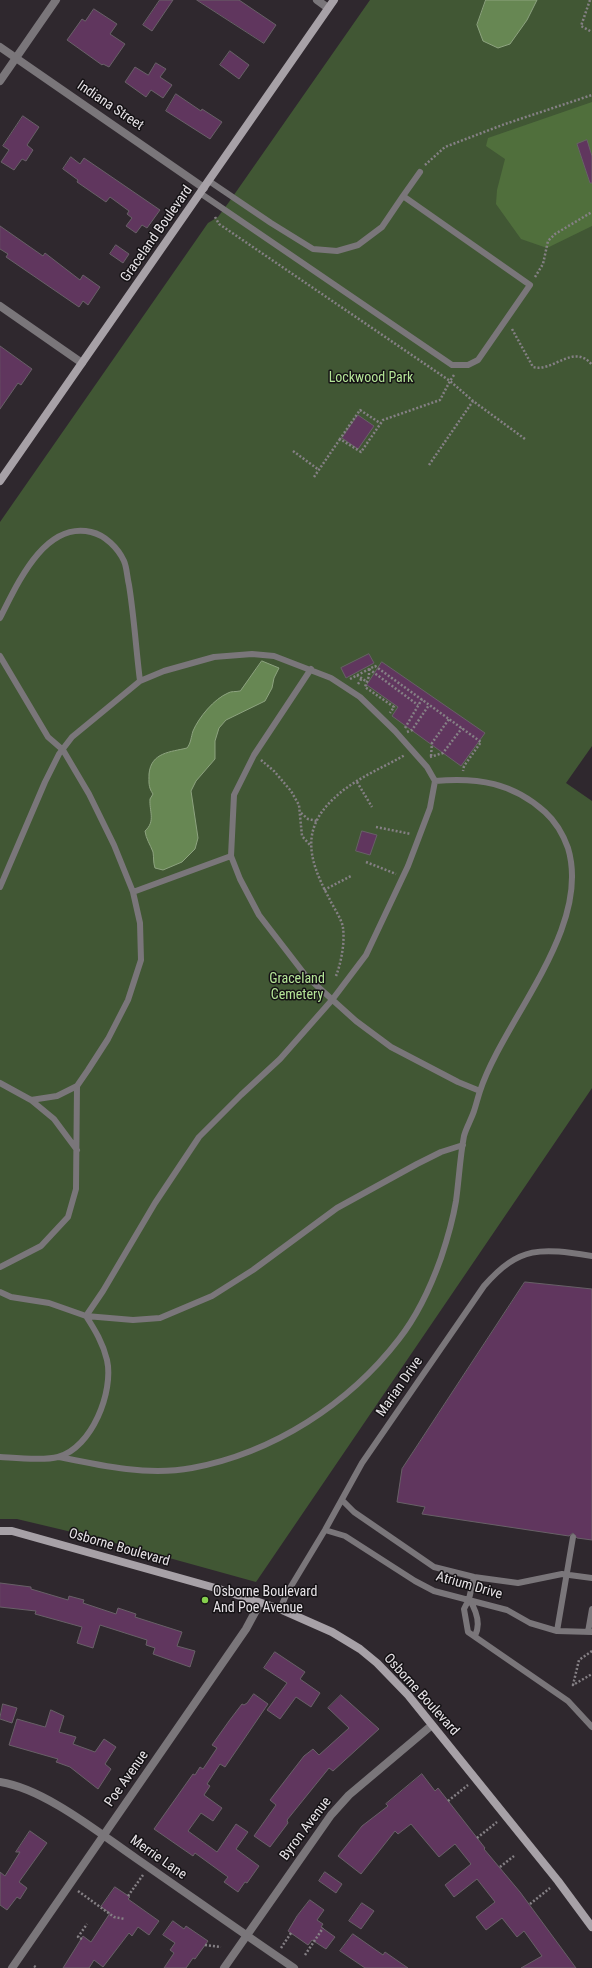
<!DOCTYPE html>
<html>
<head>
<meta charset="utf-8">
<style>
	body { margin:0 }
	canvas { display:block; background:#2f282e }
</style>
</head>
<body>
<canvas width="592" height="1968"></canvas>
<script>
const ctx = document.querySelector('canvas').getContext('2d');
ctx.lineJoin = 'round';
function fill(path, color) { ctx.fillStyle = color; ctx.fill(path, 'evenodd'); }
function strokePath(path, color, width, dash) { ctx.strokeStyle = color; ctx.lineWidth = width; ctx.lineCap = dash ? 'butt' : 'round'; ctx.setLineDash(dash || []); ctx.stroke(path); }
function label(font, color, halo, rows, align = 'center') {
  ctx.font = font + ' "Roboto Condensed",sans-serif'; ctx.lineWidth = 3; ctx.setLineDash([]); ctx.textBaseline = 'middle'; ctx.strokeStyle = halo; ctx.fillStyle = color; for (const [text, x, y, turn = 0] of rows) {
    ctx.save(); ctx.translate(x, y); ctx.rotate((+turn || 0) * Math.PI / 180); ctx.textAlign = isNaN(turn) ? turn : align; if (halo) ctx.strokeText(text, 0, 0); ctx.fillText(text, 0, 0); ctx.restore();
  }
}
fill(new Path2D(`
	M370 0H592V746L566 783 592 801V1088L256 1582 97 1538 17 1519H0V522L208 223 218 217 229 202Z`), '#415734');
fill(new Path2D(`
	M592 102V226L547 248 521 239 496 204 497 190 505 159 486 146 488 138Z`), '#506f3c');
const water = new Path2D(`
	M486 0H537L527 20 510 44 498 48 483 41 477 25Z
	M262 661 279 668 274 678 272 688 265 701 226 720 219 728 215 741V759L196 781 191 791 198 838 195 849 182 862 163 870 155 868C153 862 154 858 153 852 150 844 146 839 145 831 156 821 149 811 150 799L153 794C148 787 149 782 149 774 151 752 171 752 187 748 191 743 191 737 193 731 199 717 214 699 228 693 231 691 236 692 240 691Z`);
fill(water, '#678753');
strokePath(water, '#8da37f', 1);
const building = new Path2D(`
	M160 0H173L152 31 143 25Z
	M197 0H239L276 25 264 43Z
	M94 9 117 24 110 34 125 44 109 67 103 64 102 65 67 40 82 19 85 21Z
	M230 51 249 65 239 79 220 65Z
	M156 63 166 69 160 77 172 85 163 98 151 90 146 97 125 82 135 67 148 75Z
	M176 94 201 111 202 109 222 122 210 139 166 111Z
	M23 116 39 127 27 145 33 150 26 161 22 159 14 170 1 162 9 150 3 146Z
	M587 140 592 156V183H590L577 144Z
	M71 157 80 164 84 158 160 210 147 228 142 225 136 233 126 226 132 218 127 214 129 211 110 197 106 202 77 182 78 180 63 169Z
	M0 226 43 256 45 253 80 280 83 275 100 287 88 305 83 301 79 307 6 257 8 254 0 249Z
	M116 245 129 254 123 263 110 254Z
	M0 346 32 369 21 385 18 383 0 409Z
	M358 415 374 426 358 449 342 438Z
	M369 654 374 663 346 678 341 668Z
	M382 662 485 733 461 766 392 716 398 707 367 685Z
	M362 831 377 835 370 855 356 851Z
	M525 1282 592 1289V1540L577 1538 573 1533 569 1536 422 1514 425 1507 397 1502 402 1469Z
	M0 1583 31 1587V1589L68 1600 69 1596 84 1600 83 1603 116 1614 118 1608 136 1614 135 1617 182 1632 177 1646 195 1651 190 1667 153 1654 155 1648 146 1645 147 1640 100 1625 93 1648 77 1643 82 1627 35 1614 36 1611 0 1607Z
	M275 1652 305 1672 300 1679 320 1693 311 1707 296 1697 280 1719 267 1710 287 1683 264 1668Z
	M254 1694 268 1704 225 1767 220 1764 207 1784 210 1786 204 1795 222 1808 213 1821 201 1813 188 1831 217 1852 236 1824 248 1832 236 1849 259 1866 247 1883 245 1882 238 1892 224 1882 228 1877 195 1853 193 1856 154 1829 193 1774 195 1775 200 1767 203 1769 217 1748 212 1745 229 1721 242 1704 244 1705 247 1703Z
	M341 1695 379 1729 333 1771 329 1768 287 1820 288 1823 270 1847 254 1836 276 1805 270 1800 304 1756 313 1749 319 1755 349 1728 328 1708Z
	M3 1704 17 1708 12 1723 0 1719Z
	M51 1710 64 1716 59 1732 76 1737 73 1744 95 1752 104 1739 116 1747 105 1764 111 1769 98 1789 70 1767 56 1762 58 1759 9 1745 17 1719 45 1727Z
	M422 1774 435 1791 438 1788 485 1848 484 1849 520 1892 576 1968H521L542 1956 524 1931 517 1937 502 1918 486 1930 476 1917 495 1902 477 1879 454 1897 445 1885 471 1864 455 1844 439 1857 411 1824 398 1834 395 1831 361 1874 338 1856 362 1826 388 1806 386 1804Z
	M30 1831 47 1843 19 1882 27 1888 20 1899 17 1897 7 1910 0 1905V1872L5 1876 20 1852H16Z
	M325 1872 342 1884 336 1893 319 1881Z
	M115 1887 130 1897 128 1899 159 1921 149 1935 138 1927 132 1936 129 1933 103 1967 94 1960 89 1968H63L83 1936 91 1942 110 1913 101 1907Z
	M310 1900 324 1910 317 1920 323 1924 321 1927 335 1937 326 1949 312 1940 308 1945 288 1931 297 1916Z
	M362 1903 374 1911 361 1929 349 1921Z
	M173 1921 184 1929 186 1926 208 1941 195 1959 193 1958 186 1968H164L174 1953 170 1950 175 1943 163 1935Z
	M353 1934 383 1955 385 1952 408 1968H365L340 1951Z`);
fill(building, '#60365e');
strokePath(building, '#686067', 1);
strokePath(new Path2D(`
	M590 0 581 26 592 32
	M425 165 445 147 505 124 592 95
	M215 217 219 224 450 381 440 400 383 420 361 452 340 439 360 410 380 423
	M535 277 543 264 548 241 555 234 592 212
	M512 329 533 367C553 373 574 342 592 365
	M454 375 450 381 473 401 525 439
	M293 451 319 470
	M429 465 473 401
	M314 477 340 439
	M369 669V676L365 687 394 707 390 713
	M369 669 418 705
	M357 675 367 682
	M350 679 375 666 481 742 464 766 463 771
	M358 684 362 678
	M405 728 422 699
	M407 732 412 730 429 705
	M431 756 432 743 449 719
	M430 757 443 753 462 728
	M261 760 274 771 291 791 299 805 302 836 310 845
	M357 782 372 807
	M301 813 308 819 317 821
	M376 827 411 834
	M366 862 396 874
	M324 890 351 876
	M336 976C341 963 345 943 343 928 342 919 333 907 329 898 307 857 300 826 340 793 359 777 384 767 405 755
	M592 1651 579 1660 573 1685 592 1674
	M448 1801 468 1785
	M477 1838 497 1822
	M500 1867 514 1856
	M78 1891 114 1917 125 1919
	M128 1896 143 1875
	M530 1904 550 1888
	M82 1939 78 1937 87 1924
	M205 1945 221 1947
	M281 1948 291 1933
	M305 1955 323 1928
	M34 1966 37 1968`), '#858085', 2.5, [2, 2]);
strokePath(new Path2D(`
	M200 193 452 365H468L478 360 530 285 403 196 382 227 358 245 337 251 313 249 271 223 209 181
	M403 196 420 172
	M0 618C17 585 44 521 91 532 105 535 118 548 124 561 127 568 127 577 129 585 134 616 136 649 140 681
	M0 656 48 737 63 750 89 794 114 845 133 892 231 856
	M311 669 254 755 234 795 231 856 240 879 259 915 306 976 356 1021 391 1047 458 1082 480 1091
	M0 887 45 782 59 754 72 737 140 681 164 671 214 657 252 654 274 656 331 678 360 697 395 731 427 767 435 781 430 808 408 866 366 955 332 1000 280 1059 241 1095 199 1137 155 1203 103 1291 86 1316C95 1330 103 1343 107 1360 114 1391 92 1448 58 1457 44 1461 16 1458 0 1457
	M0 1083 31 1100 57 1096 77 1086 88 1070 108 1039 128 1000 141 960 140 923 133 892
	M31 1100 54 1119 77 1150
	M0 1267 41 1246 68 1217 76 1189 77 1086
	M0 1292 11 1297 49 1303 86 1316 133 1320 160 1318 212 1296 253 1270 337 1208 417 1164 441 1152 463 1145
	M59 1457C102 1466 148 1476 192 1468 273 1453 349 1404 399 1339 417 1316 431 1286 441 1258 447 1240 453 1219 456 1201 459 1179 460 1157 464 1136 466 1128 471 1120 474 1111 476 1105 478 1097 480 1091 504 1019 592 928 568 848 563 834 556 822 545 812 513 783 478 777 435 781
	M342 1500 354 1512 434 1567 474 1577 518 1583 562 1574 592 1578
	M325 1530 345 1536 415 1581 434 1591 507 1610 530 1623 557 1631 592 1632
	M474 1577 469 1599 464 1609 468 1632 568 1701 592 1727
	M469 1599C476 1610 481 1624 475 1636
	M280 1609 287 1593 325 1530 362 1463 484 1286C520 1245 541 1248 592 1256
	M557 1631 573 1537
	M588 1632 592 1609`), '#7a767a', 6);
strokePath(new Path2D(`
	M317 0 328 8
	M0 47 204 188
	M0 81 56 0
	M0 306 82 363
	M0 1782C45 1789 99 1833 137 1859 189 1895 241 1932 294 1968
	M12 1968 246 1629 260 1603
	M224 1968 331 1815 349 1795 432 1725`), '#7a767a', 8);
strokePath(new Path2D(`
	M0 481 334 0
	M0 1531H12L219 1589 280 1609 332 1632 360 1649 377 1663 408 1695 558 1881 592 1927`), '#a7a1a7', 8);
for (const [x, y, r, color] of [
	[205,1600,4,"#85cf4d"]
]) { const dot = new Path2D(); dot.arc(x, y, r, 0, 2 * Math.PI); ctx.fillStyle = color; ctx.fill(dot); strokePath(dot, '#151215', 1.5); }
label('14px', '#e7e3e7', '#151215', [
	["Indiana Street",110,106,34],
	["Graceland Boulevard",157,234,-55],
	["Marian Drive",400,1387,-55],
	["Osborne Boulevard",119,1548,16],
	["Atrium Drive",469,1586,16],
	["Osborne Boulevard",421,1695,48],
	["Poe Avenue",127,1779,-55],
	["Byron Avenue",306,1829,-53],
	["Merrie Lane",158,1858,35]
]);
label('14px', '#b4e497', '#151215', [
	["Lockwood Park",371,378],
	["Graceland",297,979],
	["Cemetery",297,995]
]);
label('14px', '#e7e3e7', '#151215', [
	["Osborne Boulevard",213,1592],
	["And Poe Avenue",213,1608]
], 'left');
</script>
</body>
</html>
